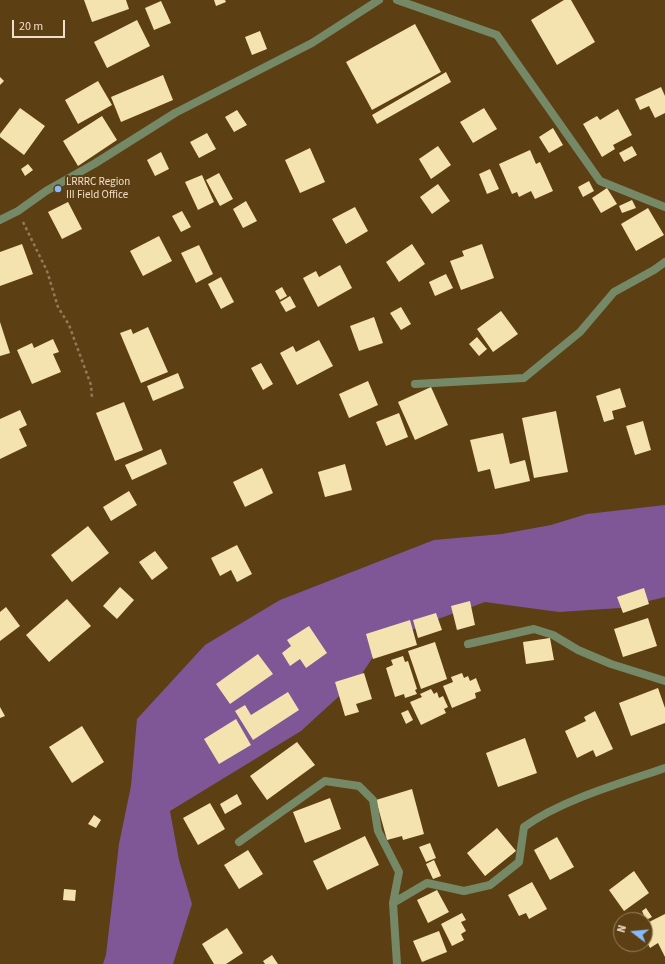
<!DOCTYPE html>
<html>
<head>
<meta charset="utf-8">
<style>
	body { margin:0 }
	#map { position:relative; width:665px; height:964px; overflow:hidden; background:#5d3f14; font-family:"Source Sans 3",sans-serif }
	canvas { display:block }
	.north { position:absolute; left:613px; top:912px; width:40px; height:40px; box-sizing:border-box; background:#5d3f14; border:1px solid #987f5c; border-radius:50%; rotate:286deg; font-size:11px; font-weight:700; line-height:16px; text-align:center; color:#f0dec9 }
	.north::after { content:''; display:block; margin:auto; width:14px; height:18px; background:#85bbfb; clip-path:polygon(50% 0,100% 100%,50% 72%,0 100%) }
	.scale { position:absolute; left:12px; top:20px; width:53px; height:18px; box-sizing:border-box; border:2px solid #f0dec9; border-top:0; padding-left:5px; font-size:12px; line-height:14px; white-space:nowrap; color:#f0dec9; -webkit-text-stroke:3px #5d3f14; paint-order:stroke }
</style>
</head>
<body>
<div id="map">
<canvas width="665" height="964"></canvas>
<div class="north">N</div>
<div class="scale">20 m</div>
</div>
<script>
const ctx = document.querySelector('canvas').getContext('2d');
ctx.lineJoin = 'round';
function fill(path, color) { ctx.fillStyle = color; ctx.fill(path, 'evenodd'); }
function strokePath(path, color, width, dash) { ctx.strokeStyle = color; ctx.lineWidth = width; ctx.lineCap = dash ? 'butt' : 'round'; ctx.setLineDash(dash || []); ctx.stroke(path); }
function label(font, color, halo, rows, align = 'center') {
  ctx.font = font + ' "Source Sans 3",sans-serif'; ctx.lineWidth = 4; ctx.setLineDash([]); ctx.textBaseline = 'middle'; ctx.strokeStyle = halo; ctx.fillStyle = color; for (const [text, x, y, turn = 0] of rows) {
    ctx.save(); ctx.translate(x, y); ctx.rotate((+turn || 0) * Math.PI / 180); ctx.textAlign = isNaN(turn) ? turn : align; if (halo) ctx.strokeText(text, 0, 0); ctx.fillText(text, 0, 0); ctx.restore();
  }
}
fill(new Path2D(`
	M665 505V597L620 608 559 612 485 602 438 619 383 642 359 678 301 731 170 811 179 860 192 904 173 964H103L106 955 119 844 131 786 137 719 205 645 280 600 434 540 502 534 551 525 587 514Z`), '#7f5796');
fill(new Path2D(`
	M84 0H126L129 9 92 22Z
	M214 0H225L226 2 216 6Z
	M564 0H571L595 42 557 65 531 20Z
	M161 1 171 23 154 30 145 8Z
	M137 20 150 46 107 68 94 42Z
	M415 24 441 72 372 110 346 62Z
	M260 31 267 49 252 55 245 37Z
	M446 72 451 82 377 124 372 115Z
	M163 75 173 100 121 122 111 97Z
	M0 77 4 81 0 85Z
	M98 81 112 105 78 124 65 100Z
	M661 87 665 96V113L655 118 649 106 640 110 635 99Z
	M20 108 45 126 24 155 0 137V134Z
	M484 108 497 129 473 143 460 122Z
	M618 109 632 135 613 145 615 149 602 157 583 124 597 116 600 120Z
	M237 110 247 125 234 132 225 117Z
	M102 116 117 140 78 166 63 141Z
	M553 128 563 145 549 153 539 137Z
	M207 133 216 149 199 158 190 142Z
	M438 146 451 165 431 179 419 159Z
	M632 146 637 155 624 162 619 153Z
	M310 148 325 182 300 193 285 160Z
	M530 150 536 164 540 162 553 191 535 199 531 191 519 197 517 192 512 194 499 164Z
	M161 152 169 169 155 176 147 160Z
	M28 164 33 170 25 176 21 169Z
	M490 169 499 189 487 194 479 174Z
	M219 173 233 199 220 206 206 180Z
	M202 175 214 202 198 210 185 182Z
	M589 181 594 191 583 197 578 187Z
	M438 184 450 201 432 214 420 197Z
	M607 188 617 204 601 213 592 198Z
	M632 200 636 208 622 213 619 206Z
	M246 201 257 221 243 228 233 209Z
	M68 202 82 229 62 239 48 212Z
	M355 207 368 231 346 244 332 219Z
	M648 208 664 235 636 251 621 224Z
	M182 211 191 227 181 232 172 216Z
	M159 236 172 261 143 276 130 251Z
	M22 244 33 274 0 286V252Z
	M412 244 425 264 399 282 386 262Z
	M482 244 494 278 461 290 450 261 464 256 462 251Z
	M199 245 213 274 196 283 181 253Z
	M340 265 352 288 318 307 303 278 316 271 319 277Z
	M446 274 453 288 435 296 429 282Z
	M221 277 234 302 221 309 208 284Z
	M282 287 287 296 280 300 275 291Z
	M290 296 296 307 286 312 280 302Z
	M401 307 411 324 401 330 390 313Z
	M501 311 518 334 493 352 477 329Z
	M374 317 383 343 359 351 350 326Z
	M0 322 10 353 0 356Z
	M148 327 168 372 141 383 120 333 131 329 133 334Z
	M477 337 487 349 479 356 469 344Z
	M53 339 59 352 53 354 61 372 32 384 17 350 32 343 34 348Z
	M319 340 333 366 297 385 280 353 293 346 296 352Z
	M261 363 273 384 263 390 251 368Z
	M178 373 184 388 153 401 147 386Z
	M368 381 378 405 349 418 339 394Z
	M431 387 448 425 415 440 398 402Z
	M620 388 626 407 612 411 614 419 604 422 596 396Z
	M124 402 143 450 115 461 96 413Z
	M20 410 27 425 19 429 27 446 0 459V419Z
	M556 411 568 472 534 478 522 418Z
	M399 413 408 437 386 446 376 422Z
	M643 421 651 450 635 455 626 426Z
	M503 433 510 464 525 460 530 481 495 489 490 469 478 472 470 440Z
	M161 449 167 464 132 480 125 465Z
	M345 464 352 490 325 497 318 472Z
	M262 468 273 493 245 507 233 482Z
	M129 491 137 505 111 521 103 507Z
	M88 526 109 553 72 582 51 555Z
	M237 545 252 574 237 582 231 570 220 576 211 558Z
	M155 551 168 568 152 580 139 562Z
	M120 587 134 600 117 619 103 606Z
	M644 588 649 604 623 613 617 597Z
	M67 599 91 626 49 662 26 635Z
	M470 601 475 625 457 630 451 606Z
	M6 607 20 626 0 641V612Z
	M436 613 442 630 418 638 413 620Z
	M648 618 657 646 623 657 614 629Z
	M410 620 417 645 373 659 366 634Z
	M309 626 327 653 306 668 300 659 290 666 282 653 291 646 287 640Z
	M550 638 554 660 526 664 523 642Z
	M435 642 447 679 421 689 408 651Z
	M258 654 273 674 230 704 216 684Z
	M403 656 405 662 408 661 417 689 415 690 417 694 405 698 404 694 395 697 386 668 393 665 391 660Z
	M364 673 372 699 356 704 359 712 345 716 335 682Z
	M462 673 464 678 468 676 470 681 476 678 481 691 475 693 476 698 452 708 443 686 453 682 451 677Z
	M658 688 665 708V723L631 736 619 703Z
	M431 689 434 694 437 692 439 698 443 696 448 707 444 709 446 713 421 725 410 702 422 697 420 694Z
	M288 692 299 710 253 740 235 711 245 705 251 715Z
	M0 707 5 716 0 718Z
	M408 710 413 720 406 724 401 713Z
	M595 711 613 749 596 757 593 750 577 758 565 731 586 721 584 717Z
	M236 719 251 745 219 764 204 739Z
	M82 726 104 762 72 783 49 747Z
	M525 738 537 773 498 787 486 753Z
	M297 742 315 765 267 800 250 776Z
	M412 789 424 834 403 840 402 836 387 840 376 800Z
	M237 794 242 804 225 814 220 804Z
	M330 798 341 829 305 843 293 812Z
	M210 803 225 829 198 845 183 818Z
	M94 815 101 820 96 828 88 824Z
	M497 828 516 851 485 876 467 853Z
	M365 836 379 865 327 890 313 861Z
	M557 837 574 867 550 880 534 850Z
	M430 843 436 858 426 862 419 847Z
	M248 850 263 874 239 889 224 865Z
	M434 860 441 876 433 879 426 864Z
	M634 871 649 893 624 911 609 890Z
	M532 882 547 909 529 919 526 913 519 916 508 895Z
	M64 889 76 890 75 901 63 900Z
	M437 890 449 912 428 923 417 900Z
	M646 908 652 917 646 920 642 911Z
	M462 913 466 920 461 922 466 931 461 934 464 940 452 946 441 924Z
	M665 914V957L658 943 650 948 645 938V924Z
	M227 928 243 953 226 964H214L202 944Z
	M439 931 447 952 422 962 413 941Z
	M272 955 278 964H265L263 961Z`), '#f4e3ae');
strokePath(new Path2D(`
	M23 222 47 271 58 307 69 325 91 385 92 398`), '#947a58', 2.5, [3, 3]);
strokePath(new Path2D(`
	M397 0 497 35 600 181 665 207
	M0 220 18 211 46 191 94 164 175 113 312 43 379 0
	M415 384 524 378 580 332 614 292 654 270 665 262
	M468 644 534 629 553 635 578 650 611 664 665 681
	M239 842 325 781 359 786 373 800 378 831 399 872 393 903 427 883 464 891 490 885 519 862 524 827C561 800 621 783 665 768
	M393 903 397 964`), '#758966', 8);
for (const [x, y, r, color] of [
	[58,189,4,"#85bbfb"]
]) { const dot = new Path2D(); dot.arc(x, y, r, 0, 2 * Math.PI); ctx.fillStyle = color; ctx.fill(dot); strokePath(dot, '#5d3f14', 1.5); }
label('11px', '#f0dec9', '#5d3f14', [
	["LRRRC Region",66,183],
	["III Field Office",66,196]
], 'left');
</script>
</body>
</html>
